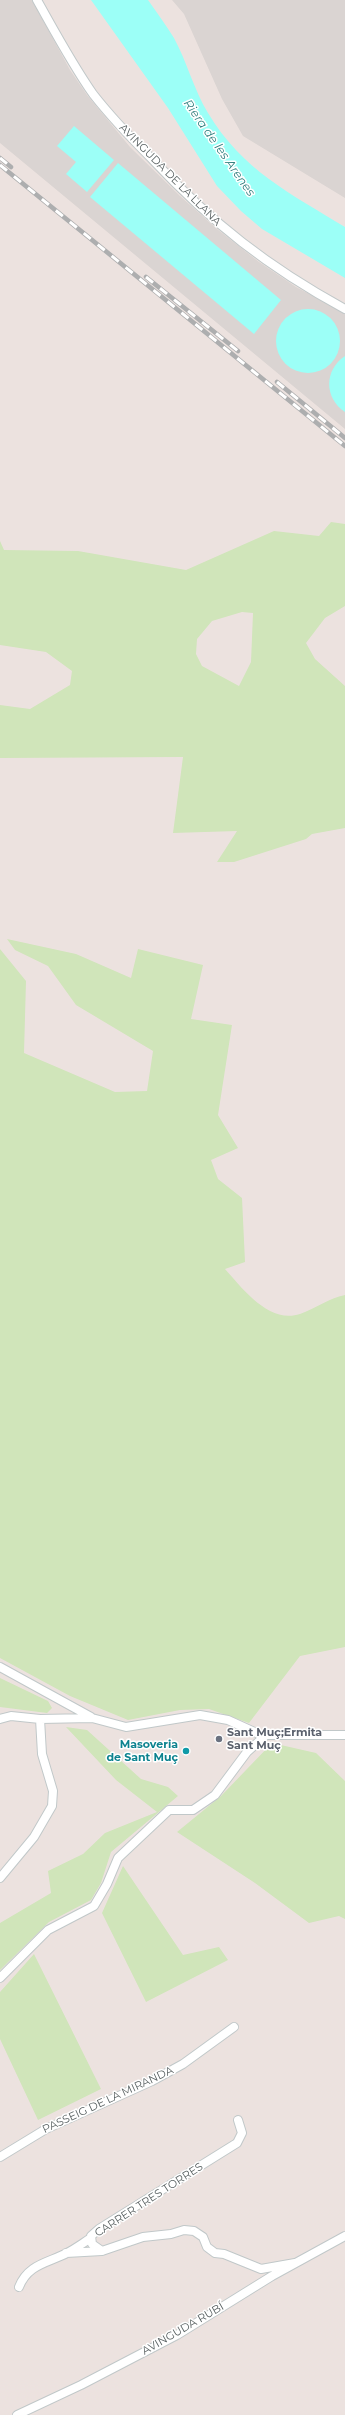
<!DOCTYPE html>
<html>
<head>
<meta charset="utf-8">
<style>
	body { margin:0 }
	canvas { display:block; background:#ece2df }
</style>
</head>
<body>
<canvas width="345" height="2415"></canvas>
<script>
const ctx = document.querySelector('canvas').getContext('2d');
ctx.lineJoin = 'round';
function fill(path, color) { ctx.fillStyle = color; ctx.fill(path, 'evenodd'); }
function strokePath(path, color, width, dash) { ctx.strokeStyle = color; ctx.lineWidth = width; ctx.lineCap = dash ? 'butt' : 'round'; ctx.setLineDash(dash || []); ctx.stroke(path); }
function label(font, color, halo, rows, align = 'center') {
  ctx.font = font + ' Montserrat,sans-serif'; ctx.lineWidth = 3; ctx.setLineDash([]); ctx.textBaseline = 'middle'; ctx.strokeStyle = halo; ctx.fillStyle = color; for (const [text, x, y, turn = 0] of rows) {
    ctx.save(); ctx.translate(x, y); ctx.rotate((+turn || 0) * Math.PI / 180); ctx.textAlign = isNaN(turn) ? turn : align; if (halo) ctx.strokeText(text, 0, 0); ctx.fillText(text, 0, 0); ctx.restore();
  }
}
fill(new Path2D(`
	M0 0H32L70 70 87 95 130 147 180 196 217 229 259 262 296 287 345 313V429L0 143Z
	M172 0H345V198L243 136 222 99 184 14Z`), '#dad4d2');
fill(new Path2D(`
	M331 522 345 524V606L325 618 306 643 315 659 345 686V828L312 834 306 839 234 862H217L237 831 173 833 183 757 0 758V705L30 709 70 685 72 671 46 652 0 645V541L4 550 78 551 186 570 274 531 319 536ZM242 612 253 613 251 662 239 686 202 666 196 654 197 639 212 621Z
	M7 939 76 954 131 978 138 949 203 965 191 1019 232 1025 218 1115 238 1148 211 1160 218 1179 242 1198 245 1262 225 1269C243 1289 269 1324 300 1314 315 1309 329 1298 345 1295V1647L300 1656 249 1723 209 1709 180 1710 128 1720 70 1696 0 1658V949L26 981 24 1053 115 1092 147 1091 153 1051 76 1005 48 966 15 950Z
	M0 1678 48 1701 52 1708 47 1713 0 1707Z
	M66 1727 87 1730 141 1779 168 1787 178 1796 111 1852 101 1883 91 1900 49 1922 0 1970V1923L51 1893 48 1871 83 1854 105 1833 157 1812 116 1780Z
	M272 1743 316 1753 345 1781V1919L339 1916 309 1923 255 1883 177 1832 221 1796Z
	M123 1866 183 1955 219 1947 228 1960 146 2002 102 1913Z
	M34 1954 101 2089 38 2120 0 2039V1992Z`), '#d0e5ba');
fill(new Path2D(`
	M91 0H148C157 13 166 25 174 38 187 62 194 90 208 113 242 170 291 194 345 227V278L262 229 241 211 217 186 168 108Z
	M74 126 114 160 87 192 66 174 76 162 57 146Z
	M118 163 281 300 254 334 90 197Z
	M276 341a32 32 0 1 1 64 0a32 32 0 1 1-64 0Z
	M345 356V412C324 398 324 370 345 356Z`), '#9cfff7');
const street = new Path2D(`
	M37 0C55 32 72 64 93 94 111 117 131 138 152 159 212 223 268 267 345 309
	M0 1667 91 1717
	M0 1719 11 1716 40 1719 92 1718 126 1727 200 1715 228 1720 261 1735H345
	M0 1878 34 1837 52 1806 53 1791 42 1754 40 1719
	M0 1978 48 1930 94 1906 107 1884 118 1858 169 1810H193L215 1795 247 1752 265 1736
	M238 2120 242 2133 237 2143 99 2229 91 2236 92 2244 102 2251 143 2237 171 2234 184 2230 194 2231 203 2237 207 2247 215 2253 224 2254 261 2269 295 2263
	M0 2157 46 2129 152 2081 183 2064 234 2027
	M66 2253 102 2251
	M19 2287C28 2264 48 2263 67 2253 75 2249 83 2243 91 2238
	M17 2415 81 2385 177 2335 272 2276 345 2236`);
strokePath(street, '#c1c8c9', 10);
strokePath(street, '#fff', 8);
const rail = new Path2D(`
	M0 158 11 167
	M0 165 345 446
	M146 277 238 351
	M277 382 345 438`);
strokePath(rail, '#adaeaf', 4.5);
strokePath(rail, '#fff', 3, [9]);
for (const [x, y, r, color] of [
	[219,1739,4,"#6b7280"],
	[186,1751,4,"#0f9aa8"]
]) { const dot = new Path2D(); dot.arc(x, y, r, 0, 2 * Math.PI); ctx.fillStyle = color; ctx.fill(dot); strokePath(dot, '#fff', 1.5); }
label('11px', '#586061', '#fff', [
	["AVINGUDA DE LA LLANA",170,175,45],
	["PASSEIG DE LA MIRANDA",108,2100,-25],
	["CARRER TRES TORRES",149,2200,-33],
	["AVINGUDA RUBÍ",183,2329,-30]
]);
label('bold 11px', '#5b616d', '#fff', [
	["Sant Muç;Ermita",227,1733],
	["Sant Muç",227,1746]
], 'left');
label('bold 11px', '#0d838f', '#fff', [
	["Masoveria",178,1745],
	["de Sant Muç",178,1758]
], 'right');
label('italic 12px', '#2c7c7b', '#fff', [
	["Riera de les Arenes",219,148,55]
]);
</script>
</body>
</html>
